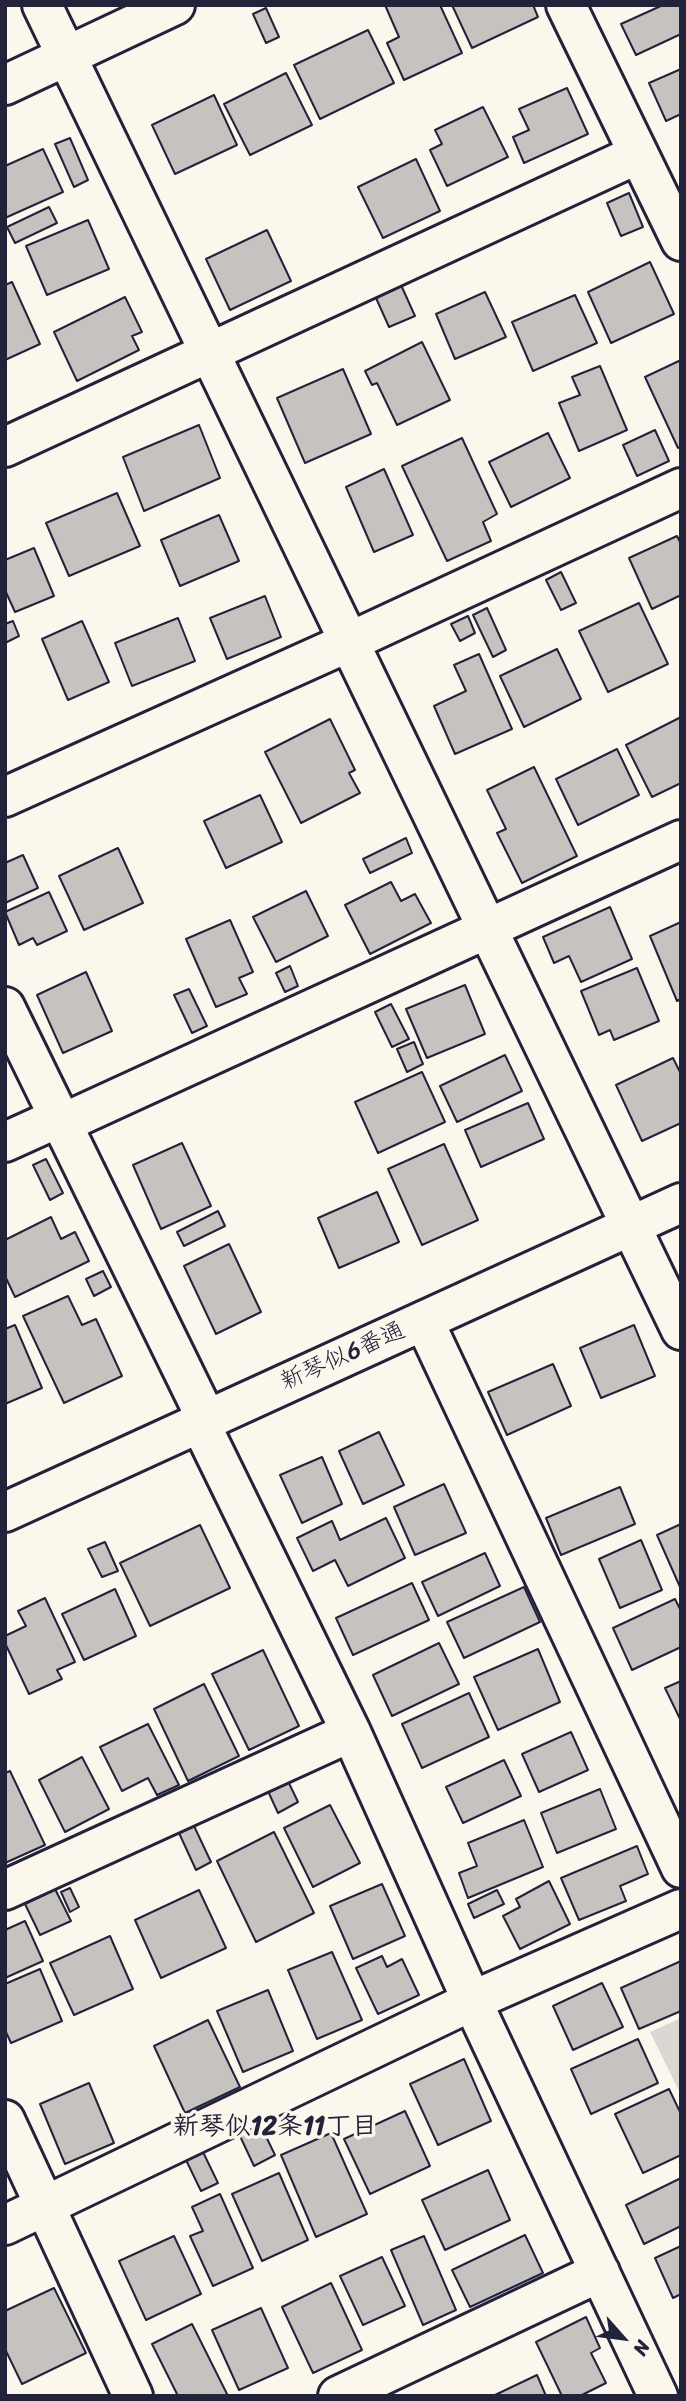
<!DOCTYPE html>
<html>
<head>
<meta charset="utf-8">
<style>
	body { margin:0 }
	#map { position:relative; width:686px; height:2401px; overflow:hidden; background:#fbf7ec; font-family:Sriracha,sans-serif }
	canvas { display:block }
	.frame { position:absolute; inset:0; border:7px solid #22223b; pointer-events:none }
	.north { position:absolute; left:588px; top:2303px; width:70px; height:70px; -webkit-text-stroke:5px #fbf7ec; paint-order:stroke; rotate:118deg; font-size:19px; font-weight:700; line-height:28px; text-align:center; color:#22223b }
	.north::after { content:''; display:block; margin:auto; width:24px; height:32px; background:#22223b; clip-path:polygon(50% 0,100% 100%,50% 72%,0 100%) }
</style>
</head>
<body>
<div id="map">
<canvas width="686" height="2401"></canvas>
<div class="frame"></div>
<div class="north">N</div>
</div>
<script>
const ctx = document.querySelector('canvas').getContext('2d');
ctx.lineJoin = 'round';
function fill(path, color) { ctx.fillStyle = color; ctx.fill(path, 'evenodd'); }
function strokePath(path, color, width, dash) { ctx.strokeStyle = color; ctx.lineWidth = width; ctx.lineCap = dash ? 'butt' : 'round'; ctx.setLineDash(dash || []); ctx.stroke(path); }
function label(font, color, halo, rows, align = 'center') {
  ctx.font = font + ' Sriracha,"Klee One",sans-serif'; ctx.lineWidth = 7; ctx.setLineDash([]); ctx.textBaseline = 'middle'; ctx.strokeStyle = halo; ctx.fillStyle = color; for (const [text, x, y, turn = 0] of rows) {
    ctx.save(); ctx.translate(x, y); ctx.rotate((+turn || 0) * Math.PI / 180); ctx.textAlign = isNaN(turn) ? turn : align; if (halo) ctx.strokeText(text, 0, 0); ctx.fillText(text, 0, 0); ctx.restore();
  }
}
fill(new Path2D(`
	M681 2018V2095L650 2032Z`), '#dbd8d3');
const building = new Path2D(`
	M385 5H440L462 53 404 80 387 43 399 37Z
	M452 5H533L538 17 472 48Z
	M663 5H681V34L636 55 621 24Z
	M266 8 279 37 266 43 253 14Z
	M368 30 394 83 320 119 294 65Z
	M681 69V114L666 121 649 83Z
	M286 73 312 125 250 155 224 104Z
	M567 88 588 134 524 163 513 137 529 130 519 109Z
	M214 95 237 145 175 174 152 125Z
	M483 107 508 157 447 186 430 150 442 144 435 130Z
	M70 138 88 180 74 187 55 144Z
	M43 149 63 192 5 218V166Z
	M416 159 440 211 383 238 358 187Z
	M629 193 643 227 621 236 607 203Z
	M49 207 57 223 15 243 7 227Z
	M88 220 109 269 47 295 26 246Z
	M267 230 291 281 230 310 206 259Z
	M650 262 674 314 611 343 588 292Z
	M12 282 40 344 5 360V285Z
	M401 285 415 316 389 327 376 298Z
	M485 292 506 337 455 359 436 314Z
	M575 295 597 343 533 371 512 322Z
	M125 297 142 332 132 336 139 350 77 381 54 332Z
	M422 342 450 400 397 425 377 383 372 385 365 371Z
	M681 360V446L678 448 645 377Z
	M600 366 627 430 579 451 559 403 580 395 572 377Z
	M343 369 371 434 305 463 277 398Z
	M199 425 220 478 144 511 123 457Z
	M655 430 669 461 637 476 623 445Z
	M548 433 570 478 511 507 489 462Z
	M462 438 497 514 483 522 491 541 447 561 402 466Z
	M384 469 413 535 374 552 346 487Z
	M117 493 140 546 69 576 46 523Z
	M219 515 239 561 180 586 161 540Z
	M677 536 681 544V595L652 609 629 558Z
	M34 548 54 596 15 612 5 590V560Z
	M561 572 576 603 561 610 546 580Z
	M265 596 281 637 227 659 210 618Z
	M639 603 668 664 608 692 579 631Z
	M487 608 506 650 493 657 473 615Z
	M468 616 475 633 460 641 451 624Z
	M178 618 195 661 132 686 115 643Z
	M13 621 19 636 5 643V624Z
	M82 621 109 682 68 700 42 639Z
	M557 649 581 699 524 727 500 676Z
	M479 654 512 729 455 754 434 706 466 691 454 665Z
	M681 717V783L652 797 626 745Z
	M330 719 355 770 349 773 360 793 301 823 265 752Z
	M617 749 639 795 578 825 556 779Z
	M534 767 577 856 522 883 497 833 506 829 487 790Z
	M260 795 282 842 226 868 204 821Z
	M406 838 412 853 370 873 363 859Z
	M118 848 143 903 84 930 59 876Z
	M23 855 38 888 5 903V863Z
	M391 882 401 901 415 894 431 923 370 954 345 905Z
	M306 891 328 936 276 962 253 917Z
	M49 892 67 931 37 945 33 938 19 945 5 912Z
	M610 907 632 959 581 982 569 956 554 963 543 937Z
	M230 920 253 972 239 978 247 994 216 1007 186 939Z
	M681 922V999L677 1001 650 936Z
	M290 966 298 986 285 992 276 973Z
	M637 968 659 1021 614 1040 610 1030 599 1035 581 991Z
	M86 972 112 1031 63 1053 37 995Z
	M465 985 485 1034 427 1058 406 1009Z
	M189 989 207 1026 192 1033 174 995Z
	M391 1004 409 1039 392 1047 375 1012Z
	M414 1042 423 1064 407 1072 397 1049Z
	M505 1055 522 1091 457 1122 440 1086Z
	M673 1058 681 1074V1123L642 1141 616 1085Z
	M422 1072 445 1122 378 1153 355 1102Z
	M528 1103 544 1139 481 1167 465 1130Z
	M182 1143 211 1206 161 1229 133 1165Z
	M444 1144 478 1220 422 1245 388 1169Z
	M46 1159 63 1193 50 1200 33 1165Z
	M377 1192 399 1242 339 1268 318 1218Z
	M218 1211 225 1226 184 1246 177 1232Z
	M51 1217 61 1239 75 1232 89 1261 15 1297 5 1276V1240Z
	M229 1244 261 1312 216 1334 184 1266Z
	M103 1271 111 1287 94 1296 86 1279Z
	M68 1296 82 1325 96 1319 122 1376 64 1403 23 1316Z
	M15 1325 42 1388 5 1404V1329Z
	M634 1325 655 1376 601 1398 580 1348Z
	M553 1364 571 1406 507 1435 488 1392Z
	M379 1432 404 1485 363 1504 339 1451Z
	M322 1457 342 1504 302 1523 280 1475Z
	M444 1484 466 1533 415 1555 394 1507Z
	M620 1487 635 1524 561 1555 546 1518Z
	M386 1518 405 1558 348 1586 335 1560 313 1571 297 1538 332 1521 340 1540Z
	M681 1524V1587H680L657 1535Z
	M200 1525 230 1588 150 1626 120 1563Z
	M641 1540 662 1590 620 1608 599 1559Z
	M105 1542 118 1571 102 1577 88 1549Z
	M485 1553 500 1586 438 1616 422 1582Z
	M412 1583 429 1620 353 1655 336 1618Z
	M524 1587 540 1622 464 1658 447 1622Z
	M115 1589 136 1636 84 1660 62 1614Z
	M45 1598 75 1662 57 1670 62 1679 29 1694 5 1643V1636L26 1626 18 1611Z
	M675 1599 681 1611V1647L632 1670 613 1628Z
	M439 1643 459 1684 392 1716 373 1675Z
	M538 1649 560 1702 498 1730 474 1677Z
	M263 1650 299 1726 249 1750 212 1674Z
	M681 1681V1721L665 1688Z
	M204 1684 239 1756 188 1781 154 1709Z
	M469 1693 489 1737 422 1768 402 1724Z
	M148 1724 179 1785 157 1795 148 1778 122 1791 100 1747Z
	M571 1732 588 1770 539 1792 522 1754Z
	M82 1757 109 1809 65 1832 39 1780Z
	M504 1760 521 1796 463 1823 446 1787Z
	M10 1771 45 1845 5 1863V1773Z
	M287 1779 298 1802 278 1813 267 1789Z
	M600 1789 616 1829 557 1853 541 1813Z
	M330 1805 360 1863 313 1887 284 1828Z
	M524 1820 543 1867 468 1898 459 1873 477 1866 468 1843Z
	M194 1826 211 1862 196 1870 179 1833Z
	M274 1832 314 1913 256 1942 217 1861Z
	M637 1846 648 1874 620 1886 626 1901 579 1920 561 1878Z
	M549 1881 570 1924 520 1949 503 1916 520 1907 516 1899Z
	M382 1884 405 1936 353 1959 330 1906Z
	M70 1888 79 1907 70 1912 61 1892Z
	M55 1889 71 1921 40 1935 25 1904Z
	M199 1890 226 1948 161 1978 135 1920Z
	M497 1890 504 1904 474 1918 468 1904Z
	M25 1921 43 1961 5 1978V1930Z
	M110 1936 133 1989 74 2015 50 1963Z
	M332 1952 362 2020 317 2039 288 1970Z
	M382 1956 387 1967 402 1959 419 1995 378 2014 356 1968Z
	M681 1961V2011L639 2029 621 1988Z
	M40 1969 62 2021 11 2043 5 2030V1984Z
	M602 1983 623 2027 573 2050 553 2006Z
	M268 1990 293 2051 243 2072 217 2011Z
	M208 2020 240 2087 185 2113 154 2046Z
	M638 2039 658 2083 591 2114 571 2069Z
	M464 2059 491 2121 438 2145 410 2084Z
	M89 2083 114 2143 65 2164 40 2104Z
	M669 2089 681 2114V2155L643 2173 615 2114Z
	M405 2111 430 2166 370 2194 344 2139Z
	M260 2124 275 2155 254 2166 239 2134Z
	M331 2133 367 2214 316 2237 281 2155Z
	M203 2152 218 2183 201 2191 186 2160Z
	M488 2170 510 2220 445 2250 422 2200Z
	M279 2173 308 2240 262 2261 232 2194Z
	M681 2178V2226L644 2244 626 2205Z
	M220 2194 253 2268 213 2286 190 2236 203 2231 192 2207Z
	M525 2235 543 2273 470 2307 452 2270Z
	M174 2236 201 2294 146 2320 119 2261Z
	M424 2236 456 2310 423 2325 391 2250Z
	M681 2246V2294L673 2298 655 2258Z
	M382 2257 405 2306 363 2325 340 2276Z
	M331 2283 362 2350 313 2373 282 2307Z
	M54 2288 86 2353 22 2384 5 2349V2311Z
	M261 2308 288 2368 239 2390 212 2330Z
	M586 2317 600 2348 591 2353 606 2383 580 2396H562L536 2342Z
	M192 2324 227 2394 224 2396H178L152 2344Z
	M537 2375 546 2396H495V2395Z`);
fill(building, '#c6c2c0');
strokePath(building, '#22223b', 2);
const street = new Path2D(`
	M42 5 681 1330
	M566 5 681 241
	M5 85 175 5
	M5 447 638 154
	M5 797 349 642 681 488
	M5 1007 207 1420
	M61 1124 681 840
	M5 1142 58 1118
	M424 1321 681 1868
	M200 1423 351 1732 472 2001 658 2396
	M5 1890 351 1732
	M5 2120 133 2396
	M5 2225 472 2001 681 1909
	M338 2396 600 2272`);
const secondary = new Path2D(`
	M5 1512 681 1203`);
strokePath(street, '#22223b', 44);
strokePath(secondary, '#22223b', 44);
strokePath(street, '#fbf7ec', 38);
strokePath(secondary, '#fbf7ec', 38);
label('24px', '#22223b', '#fbf7ec', [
	["新琴似6番通",343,1357,-24]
]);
label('bold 26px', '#22223b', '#fbf7ec', [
	["新琴似12条11丁目",275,2127]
]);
</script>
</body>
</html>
